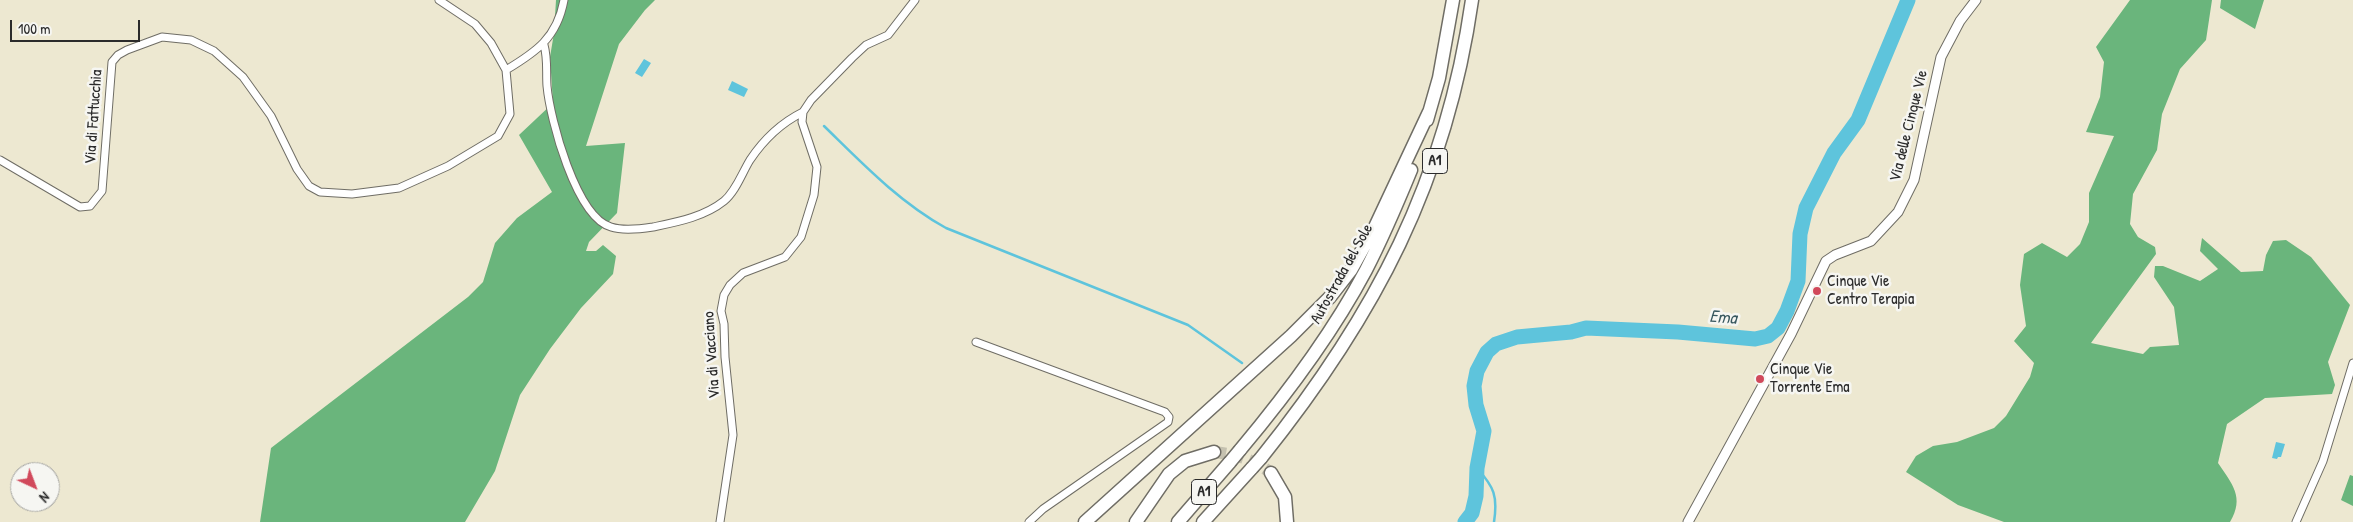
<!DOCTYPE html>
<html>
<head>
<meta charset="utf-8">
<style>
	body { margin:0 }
	#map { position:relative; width:2353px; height:522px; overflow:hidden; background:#ede8d1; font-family:"Patrick Hand",sans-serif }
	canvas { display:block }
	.north { position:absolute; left:10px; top:462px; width:50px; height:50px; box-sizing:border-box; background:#f6f6f2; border:1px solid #a5a5a2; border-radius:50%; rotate:137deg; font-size:14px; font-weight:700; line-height:20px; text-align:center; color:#2b2b2b }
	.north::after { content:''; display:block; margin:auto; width:18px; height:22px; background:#d1495b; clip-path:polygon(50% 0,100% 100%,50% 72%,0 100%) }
	.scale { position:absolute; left:10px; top:20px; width:130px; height:22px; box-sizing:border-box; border:2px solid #2b2b2b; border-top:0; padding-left:6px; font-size:15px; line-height:18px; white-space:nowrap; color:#2b2b2b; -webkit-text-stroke:4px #f6f6f2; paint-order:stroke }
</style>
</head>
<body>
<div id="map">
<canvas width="2353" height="522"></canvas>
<div class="north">N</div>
<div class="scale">100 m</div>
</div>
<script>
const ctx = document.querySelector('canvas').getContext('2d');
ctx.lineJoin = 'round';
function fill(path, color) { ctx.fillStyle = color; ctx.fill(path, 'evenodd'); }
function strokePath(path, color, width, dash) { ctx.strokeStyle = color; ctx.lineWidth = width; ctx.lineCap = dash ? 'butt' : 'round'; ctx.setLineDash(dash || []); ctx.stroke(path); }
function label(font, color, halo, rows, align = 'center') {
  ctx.font = font + ' "Patrick Hand",sans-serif'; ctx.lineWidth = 5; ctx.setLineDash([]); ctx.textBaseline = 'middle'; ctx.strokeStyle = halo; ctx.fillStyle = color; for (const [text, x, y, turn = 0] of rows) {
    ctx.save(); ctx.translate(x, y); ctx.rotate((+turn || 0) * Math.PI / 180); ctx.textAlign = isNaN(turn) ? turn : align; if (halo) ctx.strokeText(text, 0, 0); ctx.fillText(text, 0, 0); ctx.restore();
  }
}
fill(new Path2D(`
	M556 0H655L645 10 619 44 586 146 625 143 617 213 589 242 586 251H596L603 245 616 256 613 274 581 308 550 349 520 395 495 471 465 522H260L271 448 468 297 483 282 495 243 517 218 552 192 519 135 553 103 550 57 554 33Z
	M2130 0H2212L2206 40 2180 69 2162 114 2157 150 2133 194 2130 224 2138 237 2155 247 2156 254 2091 343 2143 354 2150 347 2179 345 2174 307 2154 277 2155 266H2163L2200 281 2218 269 2200 251 2202 238 2241 272 2263 271 2266 255 2273 241 2286 240 2311 257 2350 305 2328 362 2335 385 2332 394 2265 398 2227 424 2218 463C2232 484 2245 497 2230 522H2004L1958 505 1906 472 1916 456 1933 446 1957 442 1994 428 2006 416 2030 377 2034 363 2014 341 2026 326 2020 285 2024 254 2042 243 2067 257 2080 244 2089 222V193L2114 136 2086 132 2100 97 2104 62 2096 47Z
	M2221 0H2264L2255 29 2220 8Z
	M2350 475 2353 476V506L2341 500Z`), '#6ab57c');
fill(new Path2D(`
	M644 59 651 63 642 77 635 73Z
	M732 81 748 89 744 97 728 90Z
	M2276 442 2285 444 2281 457H2278L2277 459 2272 458Z`), '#5ec4dc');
strokePath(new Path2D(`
	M824 126C862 163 899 202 946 228L1188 325 1242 363
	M1477 468C1494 487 1498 496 1494 522`), '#5ec4dc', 2.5);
strokePath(new Path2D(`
	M1465 522 1472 513 1476 496 1477 468 1484 431 1476 405 1474 386 1477 371 1487 352 1496 344 1517 337 1571 332 1586 328 1678 332 1755 339 1768 336 1778 328 1787 311 1798 281 1800 234 1806 208 1834 153 1858 120 1908 0`), '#5ec4dc', 15);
strokePath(new Path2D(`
	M1214 452C1236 454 1255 460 1271 473`), '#c6c2b0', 12, [12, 6]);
const minor = new Path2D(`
	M544 45C548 59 546 72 547 86 550 119 576 217 611 227 623 231 640 229 653 227 677 222 704 217 724 201 736 191 742 173 750 160 764 139 781 123 803 112
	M506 70C536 52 557 38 564 0
	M0 160 80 207 90 206 102 191 112 62 118 55 127 50 162 37 191 40 214 51 243 77 271 116 297 169 309 186 320 192 352 194 399 188 448 166 498 136 510 114 506 70 491 43 475 24 439 0
	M976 342 1165 412 1169 417 1168 422 1043 509 1029 522
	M720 522 733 435 725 357 724 324 721 311 724 295 730 285 743 273 785 257 801 237 814 195 817 167 802 122 803 112 811 100 852 58 866 45 888 35 915 0
	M2296 522 2323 461 2353 363`);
const tertiary = new Path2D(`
	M1688 522 1791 334 1826 261 1835 255 1871 241 1898 212 1914 180 1941 57 1960 21 1976 0`);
const motorway = new Path2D(`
	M1427 120 1439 78 1453 0
	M1240 450C1287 394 1332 334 1366 270 1383 237 1397 204 1411 170
	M1261 458C1375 316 1446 182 1472 0
	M1271 473 1285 497 1287 522
	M1085 522 1291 336 1330 297 1351 270 1375 227 1429 112
	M1136 522 1169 474 1185 461 1214 452
	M1178 522 1230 462
	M1203 522 1252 468`);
strokePath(minor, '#6f6d65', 9);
strokePath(tertiary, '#6f6d65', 11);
strokePath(motorway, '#6f6d65', 15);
strokePath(minor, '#fff', 7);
strokePath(tertiary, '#fff', 9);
strokePath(motorway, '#fff', 12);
const motorwayBridge = new Path2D(`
	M1230 462 1240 450
	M1252 468 1261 458`);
strokePath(motorwayBridge, '#6f6d65', 15, []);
strokePath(motorwayBridge, '#fff', 12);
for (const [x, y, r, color] of [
	[1817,291,5,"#d1495b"],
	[1760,379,5,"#d1495b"]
]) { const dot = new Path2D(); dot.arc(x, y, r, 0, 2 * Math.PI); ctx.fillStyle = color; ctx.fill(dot); strokePath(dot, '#f6f6f2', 2); }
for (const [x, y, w] of [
	[1435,161,25],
	[1204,492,25]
]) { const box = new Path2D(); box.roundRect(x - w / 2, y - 12.5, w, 25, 4); ctx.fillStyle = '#f6f6f2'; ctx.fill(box); strokePath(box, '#2b2b2b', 1); }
label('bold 15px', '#2b2b2b', null, [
	["A1",1435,161],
	["A1",1204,492]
]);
label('16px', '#2b2b2b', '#f6f6f2', [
	["Via di Fattucchia",94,117,-86],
	["Via delle Cinque Vie",1909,126,-76],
	["Autostrada del Sole",1342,274,-61],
	["Via di Vacciano",712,355,-94]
]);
label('16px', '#2b2b2b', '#f6f6f2', [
	["Cinque Vie",1827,282],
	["Centro Terapia",1827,300],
	["Cinque Vie",1770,370],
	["Torrente Ema",1770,388]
], 'left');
label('italic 18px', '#3a5960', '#f6f6f2', [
	["Ema",1723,318,4]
]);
</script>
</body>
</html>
